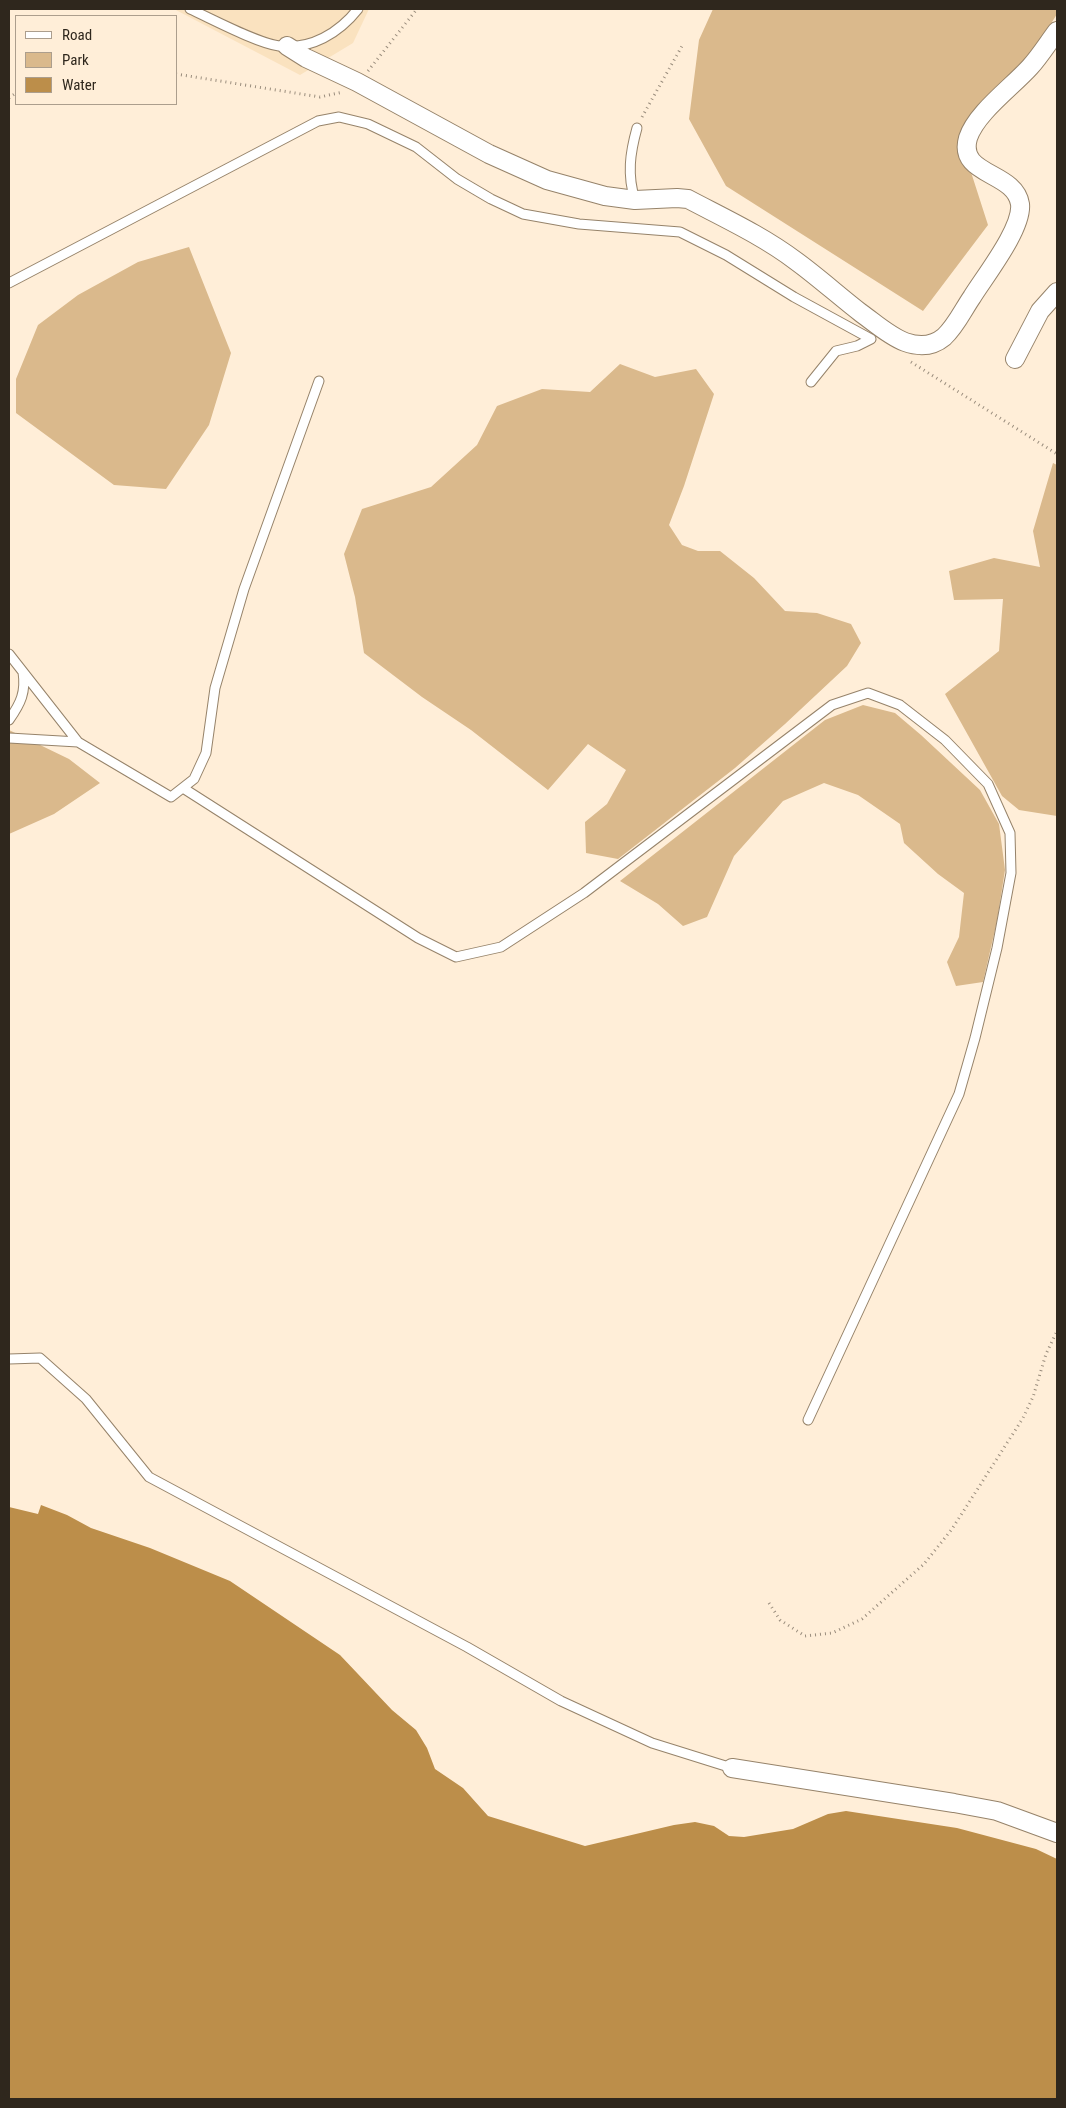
<!DOCTYPE html>
<html>
<head>
<meta charset="utf-8">
<style>
	body { margin:0 }
	#map { position:relative; width:1066px; height:2108px; overflow:hidden; background:#ffeed8; font-family:"Roboto Condensed",sans-serif }
	canvas { display:block }
	.frame { position:absolute; inset:0; border:10px solid #2f271d; pointer-events:none }
	.legend { position:absolute; left:15px; top:15px; width:162px; height:90px; box-sizing:border-box; background:#ffeed8; border:1px solid #ac9e8d; margin:0; padding:6px 9px; list-style:none; font-size:15px; color:#2f271d }
	.legend li { display:flex; align-items:center; gap:10px; height:25px }
	.legend b { width:25px; border:1px solid #ac9e8d }
</style>
</head>
<body>
<div id="map">
<canvas width="1066" height="2108"></canvas>
<div class="frame"></div>
<ul class="legend">
<li><b style="height:6px;background:#fff"></b>Road</li>
<li><b style="height:14px;background:#dab98c"></b>Park</li>
<li><b style="height:14px;background:#bc8e4a"></b>Water</li>
</ul>
</div>
<script>
const ctx = document.querySelector('canvas').getContext('2d');
ctx.lineJoin = 'round';
function fill(path, color) { ctx.fillStyle = color; ctx.fill(path, 'evenodd'); }
function strokePath(path, color, width, dash) { ctx.strokeStyle = color; ctx.lineWidth = width; ctx.lineCap = dash ? 'butt' : 'round'; ctx.setLineDash(dash || []); ctx.stroke(path); }
fill(new Path2D(`
	M174 9H369L353 43 300 75Z`), '#fae2bf');
fill(new Path2D(`
	M713 9H1057V14L1041 40 961 141 988 225 923 311 726 186 689 119 699 40Z
	M189 247 231 353 209 425 166 489 114 485 16 413V379L38 325 78 295 138 262Z
	M620 364 655 377 696 369 714 394 684 486 669 525 682 545 698 551H720L754 578 785 611 817 613 851 624 861 643 847 666 785 724 735 768 618 859 586 853 585 822 607 804 626 770 588 744 548 790 471 730 422 697 364 653 355 597 344 554 362 509 431 487 477 445 497 406 542 389 590 392Z
	M1053 463 1057 465V816L1019 810 1002 796 945 694 999 651 1003 599 954 600 949 571 994 558 1040 567 1033 531Z
	M863 705 895 713 921 735 980 790 999 824 1005 870 997 921 983 982 956 986 947 962 959 937 964 893 938 874 904 843 900 824 858 795 824 783 783 801 734 856 707 917 683 926 658 904 620 881 825 720Z
	M9 730 69 759 100 783 54 814 9 834Z`), '#dab98c');
fill(new Path2D(`
	M41 1505 67 1515 91 1528 150 1548 230 1581 340 1655 392 1710 416 1730 427 1748 435 1769 463 1788 488 1816 585 1846 674 1825 695 1822 714 1826 729 1836 744 1837 793 1829 828 1814 846 1811 957 1828 1036 1849 1057 1859V2099H9V1507L38 1514Z`), '#bc8e4a');
const service = new Path2D(`
	M190 9C212 19 257 43 279 46 311 50 339 33 358 9
	M635 200C627 175 630 153 637 128
	M9 283 318 121 339 117 368 124 416 147 457 179 491 199 523 214 579 224 680 232 726 255 794 297 871 339 857 346 836 351 811 382
	M9 654 78 742 171 797 194 779 206 753 215 688 244 589 319 381
	M9 720C21 703 26 692 23 672
	M9 738 78 742
	M183 788 418 938 456 957 501 947 584 893 832 705 868 693 900 705 945 740 988 784 1010 833 1011 873 997 948 975 1038 959 1094 808 1420
	M9 1359 40 1358 86 1399 149 1477 467 1647 561 1701 652 1743 732 1768`);
const minor = new Path2D(`
	M287 46 306 58 357 82 489 154 547 180 605 196 635 200 677 198 688 199C724 218 763 236 796 261 818 277 839 296 861 313 875 323 889 336 905 342 919 347 932 347 944 337 956 326 963 310 972 297 985 276 1023 228 1020 204 1015 171 957 176 968 138 976 113 1012 87 1030 67 1040 56 1048 43 1057 31
	M1015 359 1040 311 1057 292
	M732 1768 954 1803 997 1811 1057 1833`);
strokePath(service, '#96836a', 11);
strokePath(minor, '#96836a', 20);
strokePath(new Path2D(`
	M368 71 417 9
	M176 74 320 97 343 92
	M9 98 16 93
	M642 117 682 46
	M911 362 1057 454
	M769 1603 780 1620 805 1636 832 1633 862 1619 924 1564 952 1529 1023 1418 1033 1397 1046 1354 1057 1331`), '#9a8d7d', 3, [1, 4]);
strokePath(service, '#fff', 9);
strokePath(minor, '#fff', 18);
</script>
</body>
</html>
